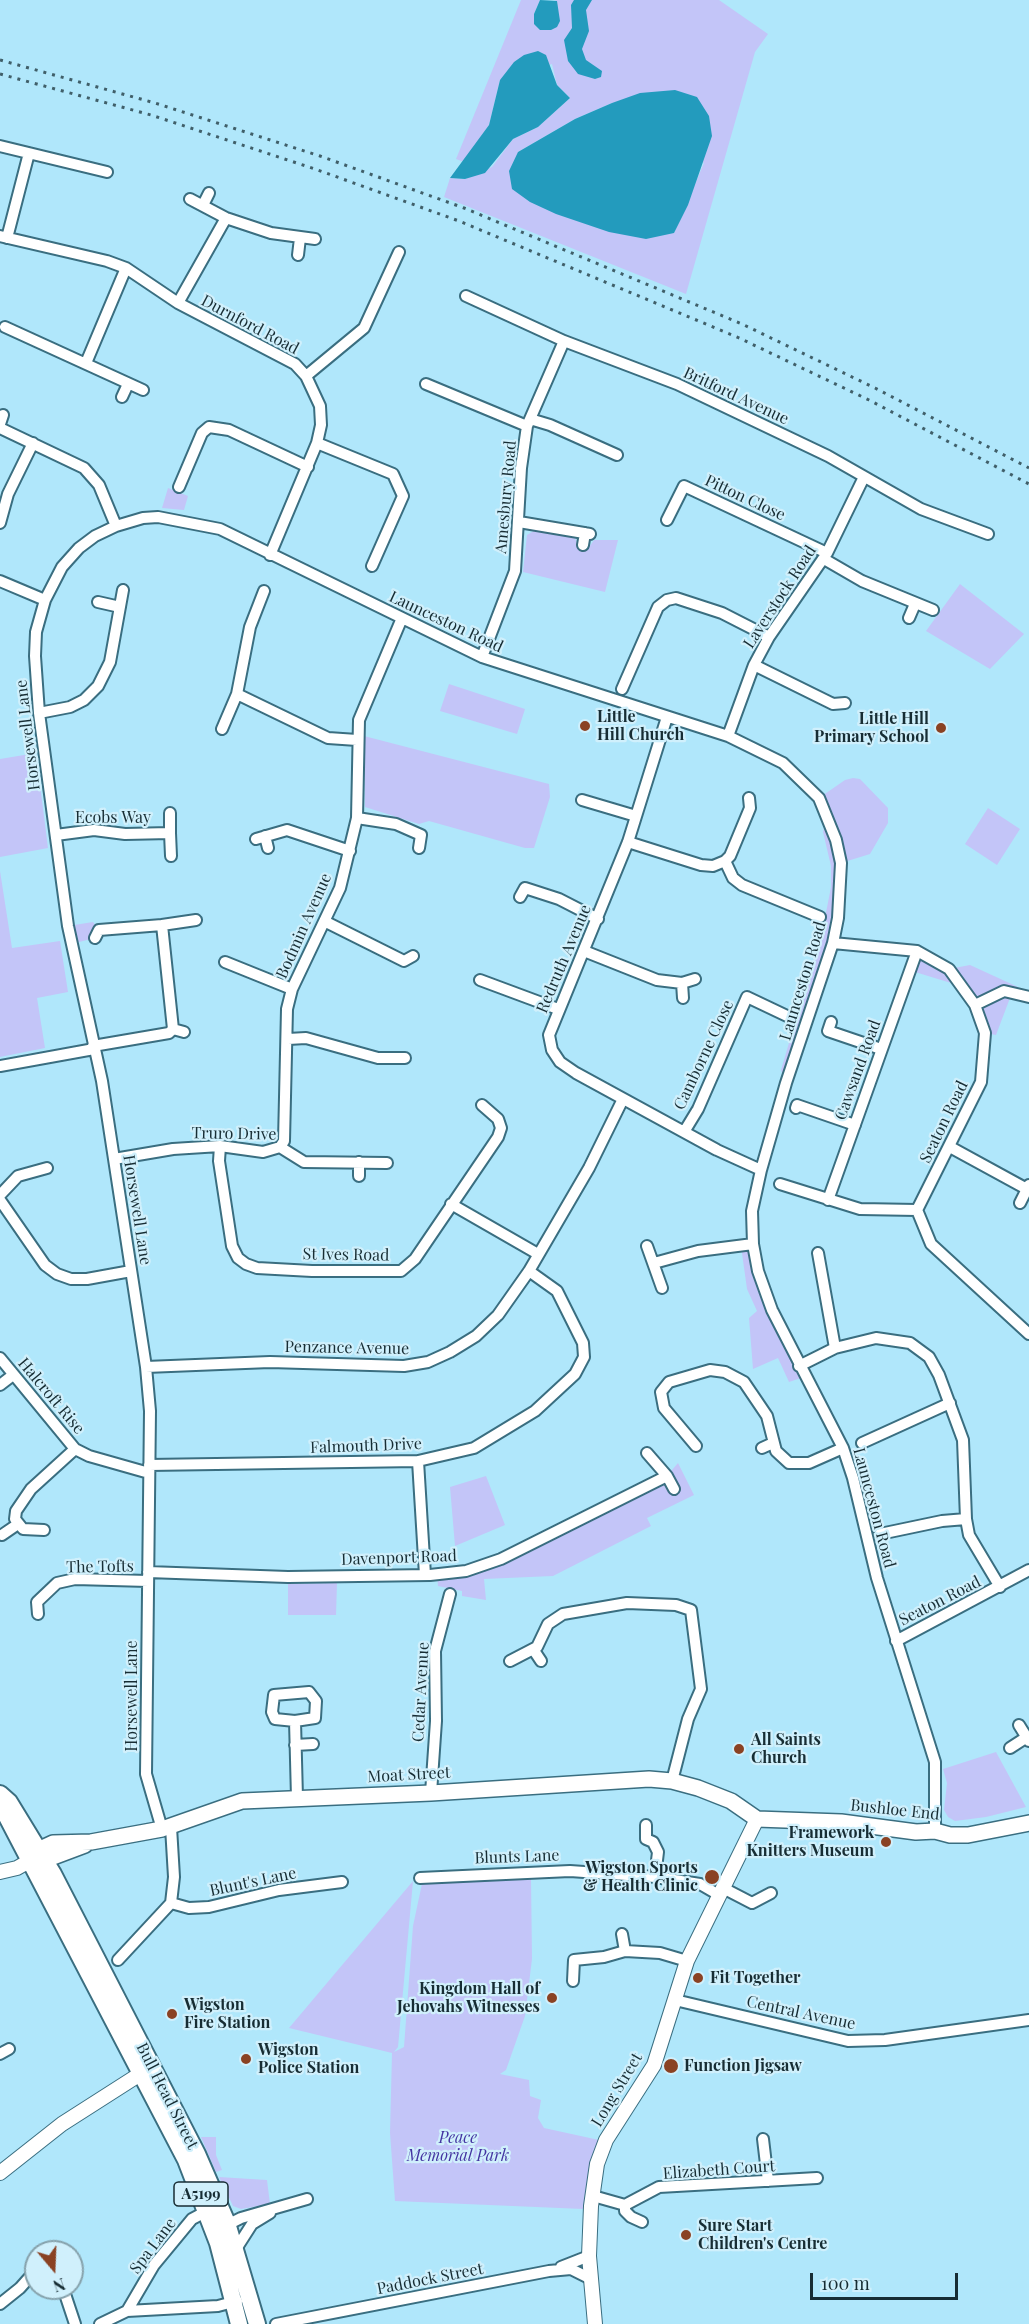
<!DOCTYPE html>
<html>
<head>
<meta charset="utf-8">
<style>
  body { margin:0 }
  #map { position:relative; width:1029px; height:2324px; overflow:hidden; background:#b0e7fb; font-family:"Playfair Display",serif }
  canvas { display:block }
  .north { position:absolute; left:24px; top:2240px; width:60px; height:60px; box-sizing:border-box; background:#d0f0fc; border:2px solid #86a2ac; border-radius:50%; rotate:161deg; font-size:16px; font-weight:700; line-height:24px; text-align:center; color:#172d34 }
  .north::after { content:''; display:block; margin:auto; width:21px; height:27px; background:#8a4223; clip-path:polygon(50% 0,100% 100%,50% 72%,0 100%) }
  .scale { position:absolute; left:810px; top:2273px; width:148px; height:27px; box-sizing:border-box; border:3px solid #172d34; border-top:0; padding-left:8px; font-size:18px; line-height:21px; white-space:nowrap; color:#172d34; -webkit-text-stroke:4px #d0f0fc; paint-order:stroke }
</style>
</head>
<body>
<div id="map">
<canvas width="1029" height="2324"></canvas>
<div class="north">N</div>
<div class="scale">100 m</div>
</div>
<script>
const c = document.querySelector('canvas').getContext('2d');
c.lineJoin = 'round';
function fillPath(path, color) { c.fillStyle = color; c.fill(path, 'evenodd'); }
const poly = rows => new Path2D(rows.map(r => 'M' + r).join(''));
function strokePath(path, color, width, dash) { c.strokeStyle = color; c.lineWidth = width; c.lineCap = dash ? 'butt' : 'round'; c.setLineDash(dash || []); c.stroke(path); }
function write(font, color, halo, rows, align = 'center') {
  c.font = font + ' "Playfair Display",serif'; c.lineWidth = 4.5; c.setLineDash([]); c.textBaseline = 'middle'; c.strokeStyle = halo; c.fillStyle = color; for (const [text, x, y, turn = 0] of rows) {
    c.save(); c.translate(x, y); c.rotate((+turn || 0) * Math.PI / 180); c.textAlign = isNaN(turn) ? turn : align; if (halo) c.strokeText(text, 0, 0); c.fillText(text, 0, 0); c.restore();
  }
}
fillPath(poly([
  [521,0,540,0,534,14,534,24,556,0,719,0,768,34,755,52,686,294,444,197,450,178,465,179,492,167,513,139,538,127,570,98,557,85,552,64,500,80,489,125,464,162,456,159],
  [612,103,704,163,674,233,518,152,575,119],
  [168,488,188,496,184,510,162,508],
  [537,529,575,538,579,549,587,550,594,540,618,540,605,592,523,572,527,535],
  [960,584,1024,634,990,669,926,631],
  [449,684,525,709,517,734,440,711],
  [364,736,549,784,550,797,534,848,525,848,429,821,419,824,365,807],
  [36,753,48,848,0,857,0,759],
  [853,778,860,779,888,808,888,823,870,854,841,863,838,918,786,1083,781,1070,823,928,831,887,831,866,823,832,827,816,819,798,845,780],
  [988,808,1020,829,997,865,965,844],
  [0,871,12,948,60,941,68,992,37,998,45,1048,0,1057],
  [93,922,99,930,95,938,71,944,68,926],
  [917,951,949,969,970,965,1018,987,1010,998,996,1035,985,1033,964,987,915,972],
  [753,1244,758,1271,804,1377,789,1382,778,1358,753,1369,749,1318,757,1311,747,1289,741,1246],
  [678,1463,694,1495,647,1518,651,1526,553,1576,484,1579,486,1600,462,1596,462,1591,438,1586,437,1574,466,1571,667,1476],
  [486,1476,505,1525,455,1546,450,1487],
  [337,1583,336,1615,288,1615,288,1584],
  [996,1752,1026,1807,986,1817,955,1821,948,1817,944,1810,947,1783,943,1769],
  [516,1876,531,1878,532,1959,525,2016,506,2070,500,2074,529,2080,530,2096,541,2100,538,2118,544,2128,599,2140,587,2180,583,2209,395,2201,390,2133,392,2053,289,2028,413,1881,398,2047,394,2052,404,2047,413,1926,423,1879],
  [201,2137,216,2137,216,2155,222,2170,216,2172],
  [219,2177,267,2180,270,2204,241,2209,233,2206]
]), '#c3c5f8');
fillPath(poly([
  [540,0,557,1,560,21,557,27,551,30,540,30,534,24,534,14],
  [574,0,592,0,586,10,589,31,582,49,586,60,602,71,601,77,595,79,578,74,568,61,564,40,572,28,571,5],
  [538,51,546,55,557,85,570,98,538,127,513,139,485,173,465,179,450,178,489,125,500,80,514,62,524,55],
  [675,90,697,97,709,116,712,136,688,205,674,233,646,239,609,232,556,214,530,202,512,189,509,171,518,152,575,119,612,103,640,93]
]), '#239bbd');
const minor = poly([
  [0,146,107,172],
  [190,199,226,218,271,233,315,239],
  [203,205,209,193],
  [0,236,107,261,126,268,178,303,295,364,306,376,320,406,321,425,317,443,270,555],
  [7,238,29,153],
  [298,255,300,238],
  [466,296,564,341,677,384,828,456,921,509,988,534],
  [178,303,226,218],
  [5,327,143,390],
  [86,363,126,268],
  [306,376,364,328,399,252],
  [426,384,527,426],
  [122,397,128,384],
  [530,419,550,425,617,455],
  [0,424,3,415],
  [0,428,84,468,99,485,116,526],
  [317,443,393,474,403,496,372,566],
  [179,487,202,433,209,427,229,430,308,467],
  [667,520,684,486,827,553],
  [519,522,590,534],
  [0,523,8,494,33,443],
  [583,545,585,533],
  [824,559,862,581,933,610],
  [0,581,45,600],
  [264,591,250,627,237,694,328,738,357,740],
  [98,602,120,607],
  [909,618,915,604],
  [482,657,515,571,521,468,527,426,564,341],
  [754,665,833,704,845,703],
  [622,689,658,607,667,600,676,598,722,613,769,637],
  [39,713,70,707,84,700,98,686,110,662,123,590],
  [667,717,628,842,549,1035,552,1050,560,1062,576,1073,717,1150,761,1170],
  [222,729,237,694],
  [728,736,754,665,769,637,827,553,864,477],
  [582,800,636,816],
  [357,818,396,824,421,835,419,848],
  [170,833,171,856],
  [56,835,94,830,125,834,170,833,170,813],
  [265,836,268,848],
  [256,839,287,830,350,851],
  [628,842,701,865,713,866,725,861,730,856,750,808,749,798],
  [725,861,733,878,742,885,820,917],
  [520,897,525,888,559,899,598,919],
  [326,922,404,961,413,956],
  [95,938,99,930,162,925],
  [833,943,917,951,949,969,975,1005,985,1033,981,1082,917,1210,931,1244,1029,1334],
  [584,951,657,980,682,983,695,979],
  [225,962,292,989],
  [480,980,558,1009],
  [682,983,683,998],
  [975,1005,1004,991,1029,997],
  [831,1022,828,1031,881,1049],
  [173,1029,184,1032],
  [288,1039,306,1038,378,1058,405,1058],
  [93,1046,169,1033,173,1029,162,925,196,920],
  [0,1066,94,1049],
  [796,1108,797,1105,855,1125],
  [684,1132,698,1109,747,997,787,1016],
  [220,1146,219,1161,232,1246,238,1258,246,1264,257,1268,312,1271,401,1271,415,1259,498,1137,501,1128,498,1119,482,1105],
  [280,1147,284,1141,287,1009,292,989,340,888,357,818,359,720,402,618],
  [950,1147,1027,1189,1029,1185],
  [114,1159,173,1149,220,1146,263,1152,280,1147,304,1162,387,1163],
  [359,1162,359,1176],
  [780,1184,860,1209,917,1210],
  [0,1195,18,1176,47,1168],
  [0,1200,45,1265,57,1274,71,1279,87,1279,131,1271],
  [828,1200,917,951],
  [1020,1203,1027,1189],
  [451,1204,538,1254],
  [647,1246,662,1288],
  [818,1253,835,1348],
  [654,1263,698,1251,753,1244],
  [0,1358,75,1449,89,1456,149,1473],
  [799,1366,835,1348,876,1338,910,1343,929,1357,939,1375,963,1440,966,1519,969,1535,1000,1587],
  [146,1367,270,1362,404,1366,428,1362,450,1352,476,1336,498,1315,529,1271,589,1168,623,1099],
  [0,1385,13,1375],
  [862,1443,950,1403],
  [696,1446,664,1408,661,1392,669,1382,710,1370,725,1372,744,1382,767,1416,776,1451,789,1463,809,1463,843,1448],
  [762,1448,773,1443],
  [418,1461,425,1575],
  [149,1465,418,1461,474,1448,535,1411,575,1374,584,1357,583,1343,557,1291,529,1271],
  [667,1476,674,1489],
  [44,1530,23,1529,15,1519,16,1511,31,1489,75,1449],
  [880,1534,942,1521,966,1519],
  [2,1535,18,1524],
  [148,1572,288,1577,430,1575,466,1571,501,1559,667,1476,647,1453],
  [38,1614,37,1602,57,1583,75,1579,148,1581],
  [896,1641,1029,1570],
  [533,1649,541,1661],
  [510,1661,537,1647,548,1624,563,1614,627,1603,676,1605,691,1610,701,1689,688,1719,672,1781],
  [309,1692,316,1701,315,1718,295,1721,275,1719,272,1712,274,1695,309,1692],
  [295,1721,297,1798],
  [1019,1725,1029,1741],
  [295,1745,313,1744],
  [1010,1748,1027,1737],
  [431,1793,436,1721,435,1651,450,1594],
  [646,1825,646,1839,653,1842,658,1852,655,1877],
  [162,1829,146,1774,150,1411,146,1367,102,1081,68,926,39,713,35,656,36,632,45,600,62,567,79,548,95,536,116,526,143,518,158,517,220,529,482,657,728,736,783,763,819,798,836,840,841,863,838,918,833,943,786,1083,761,1170,752,1211,753,1244,758,1271,772,1310,843,1448,853,1478,877,1578,935,1762,935,1831],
  [420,1878,570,1871,655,1877,700,1884,719,1895],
  [723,1888,752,1903,771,1893],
  [171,1903,189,1908,209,1907,279,1890,342,1882],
  [622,1934,625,1951],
  [118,1960,171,1903,174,1877,171,1827],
  [573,1981,574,1960,604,1957,625,1951,660,1953,687,1961],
  [675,2000,848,2041,885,2040,1029,2020],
  [0,2054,9,2049],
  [763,2139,768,2181],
  [593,2196,625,2205,659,2187,817,2178],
  [625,2205,625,2211,631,2217,642,2222],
  [225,2226,241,2218,307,2199],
  [236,2249,252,2224,270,2213],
  [561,2267,589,2256],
  [63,2288,75,2324],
  [0,2304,20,2288,36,2270],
  [127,2311,218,2306,237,2301],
  [100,2324,127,2311,154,2265,192,2219,211,2209],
  [276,2324,549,2271,571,2269,589,2278]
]);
const tertiary = poly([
  [0,1872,17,1868,31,1860],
  [0,2173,62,2124,148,2069],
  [595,2324,589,2256,591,2206,597,2164,606,2140,654,2065,687,1961,757,1819]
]);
const secondary = poly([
  [31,1860,38,1850,53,1843,91,1842,162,1829,242,1801,431,1793,649,1779,672,1781,698,1788,731,1801,757,1819,841,1822,916,1832,935,1831,950,1835,968,1835,1029,1823],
  [34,1860,45,1860,85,1845]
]);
const primary = poly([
  [0,1794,9,1802,53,1874,197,2154,227,2223,257,2324],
  [4,1811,186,2160,218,2243,239,2324]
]);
strokePath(minor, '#3a6e80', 14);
strokePath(tertiary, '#3a6e80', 16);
strokePath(secondary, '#3a6e80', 18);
strokePath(primary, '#3a6e80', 20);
strokePath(minor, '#fff', 10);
strokePath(tertiary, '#fff', 14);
strokePath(secondary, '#fff', 15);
strokePath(primary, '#fff', 16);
strokePath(poly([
  [0,60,155,103,320,156,464,208,742,324,875,388,1029,468],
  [0,74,151,115,315,169,459,221,737,337,869,400,1029,484]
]), '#405f69', 3, [3, 6]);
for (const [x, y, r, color] of [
  [585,726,6,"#8a4223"],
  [941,728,6,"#8a4223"],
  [739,1749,6,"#8a4223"],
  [886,1842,6,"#8a4223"],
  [712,1877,8,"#8a4223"],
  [698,1978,6,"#8a4223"],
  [552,1998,6,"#8a4223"],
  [172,2014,6,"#8a4223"],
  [246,2059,6,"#8a4223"],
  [671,2066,8,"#8a4223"],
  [686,2235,6,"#8a4223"]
]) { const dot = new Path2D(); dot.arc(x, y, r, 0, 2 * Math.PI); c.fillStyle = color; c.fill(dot); strokePath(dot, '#d0f0fc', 2); }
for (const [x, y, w] of [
  [201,2194,54]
]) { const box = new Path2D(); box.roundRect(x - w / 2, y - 12, w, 24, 4.5); c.fillStyle = '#d0f0fc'; c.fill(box); strokePath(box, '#172d34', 1.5); }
write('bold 15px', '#172d34', null, [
  ["A5199",201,2194]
]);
write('16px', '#172d34', '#d0f0fc', [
  ["Durnford Road",250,325,28],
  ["Britford Avenue",736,396,25],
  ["Amesbury Road",506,497,-85],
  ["Pitton Close",745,498,25],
  ["Laverstock Road",780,597,-57],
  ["Launceston Road",446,622,25],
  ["Horsewell Lane",28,735,-97],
  ["Ecobs Way",113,818],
  ["Bodmin Avenue",304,926,-66],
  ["Redruth Avenue",564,959,-67],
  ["Launceston Road",803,981,-73],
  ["Camborne Close",704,1055,-65],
  ["Cawsand Road",858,1070,-70],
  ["Seaton Road",944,1122,-64],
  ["Truro Drive",234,1134,1],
  ["Horsewell Lane",137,1210,81],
  ["St Ives Road",346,1255,1],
  ["Penzance Avenue",347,1348,1],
  ["Halcroft Rise",51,1396,50],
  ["Falmouth Drive",366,1446,-2],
  ["Launceston Road",874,1508,75],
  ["Davenport Road",399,1558,-2],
  ["The Tofts",100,1567,-1],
  ["Seaton Road",940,1601,-27],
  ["Cedar Avenue",421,1692,-87],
  ["Horsewell Lane",132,1696,-90],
  ["Moat Street",409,1775,-3],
  ["Bushloe End",895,1810,6],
  ["Blunts Lane",517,1857,-2],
  ["Blunt's Lane",253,1882,-12],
  ["Central Avenue",801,2013,12],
  ["Long Street",617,2090,-59],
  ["Bull Head Street",167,2096,63],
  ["Elizabeth Court",719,2170,-4],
  ["Spa Lane",153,2246,-53],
  ["Paddock Street",430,2279,-11]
]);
write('bold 16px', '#172d34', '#d0f0fc', [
  ["Little",597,717],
  ["Hill Church",597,735],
  ["Little Hill",929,719,"right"],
  ["Primary School",929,737,"right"],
  ["All Saints",751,1740],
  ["Church",751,1758],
  ["Framework",874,1833,"right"],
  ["Knitters Museum",874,1851,"right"],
  ["Wigston Sports",698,1868,"right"],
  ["& Health Clinic",698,1886,"right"],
  ["Fit Together",710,1978],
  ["Kingdom Hall of",540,1989,"right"],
  ["Jehovahs Witnesses",540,2007,"right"],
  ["Wigston",184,2005],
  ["Fire Station",184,2023],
  ["Wigston",258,2050],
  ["Police Station",258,2068],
  ["Function Jigsaw",684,2066],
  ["Sure Start",698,2226],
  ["Children's Centre",698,2244]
], 'left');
write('italic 16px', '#4435a2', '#d0f0fc', [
  ["Peace",458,2138],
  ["Memorial Park",458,2156]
]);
</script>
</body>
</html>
